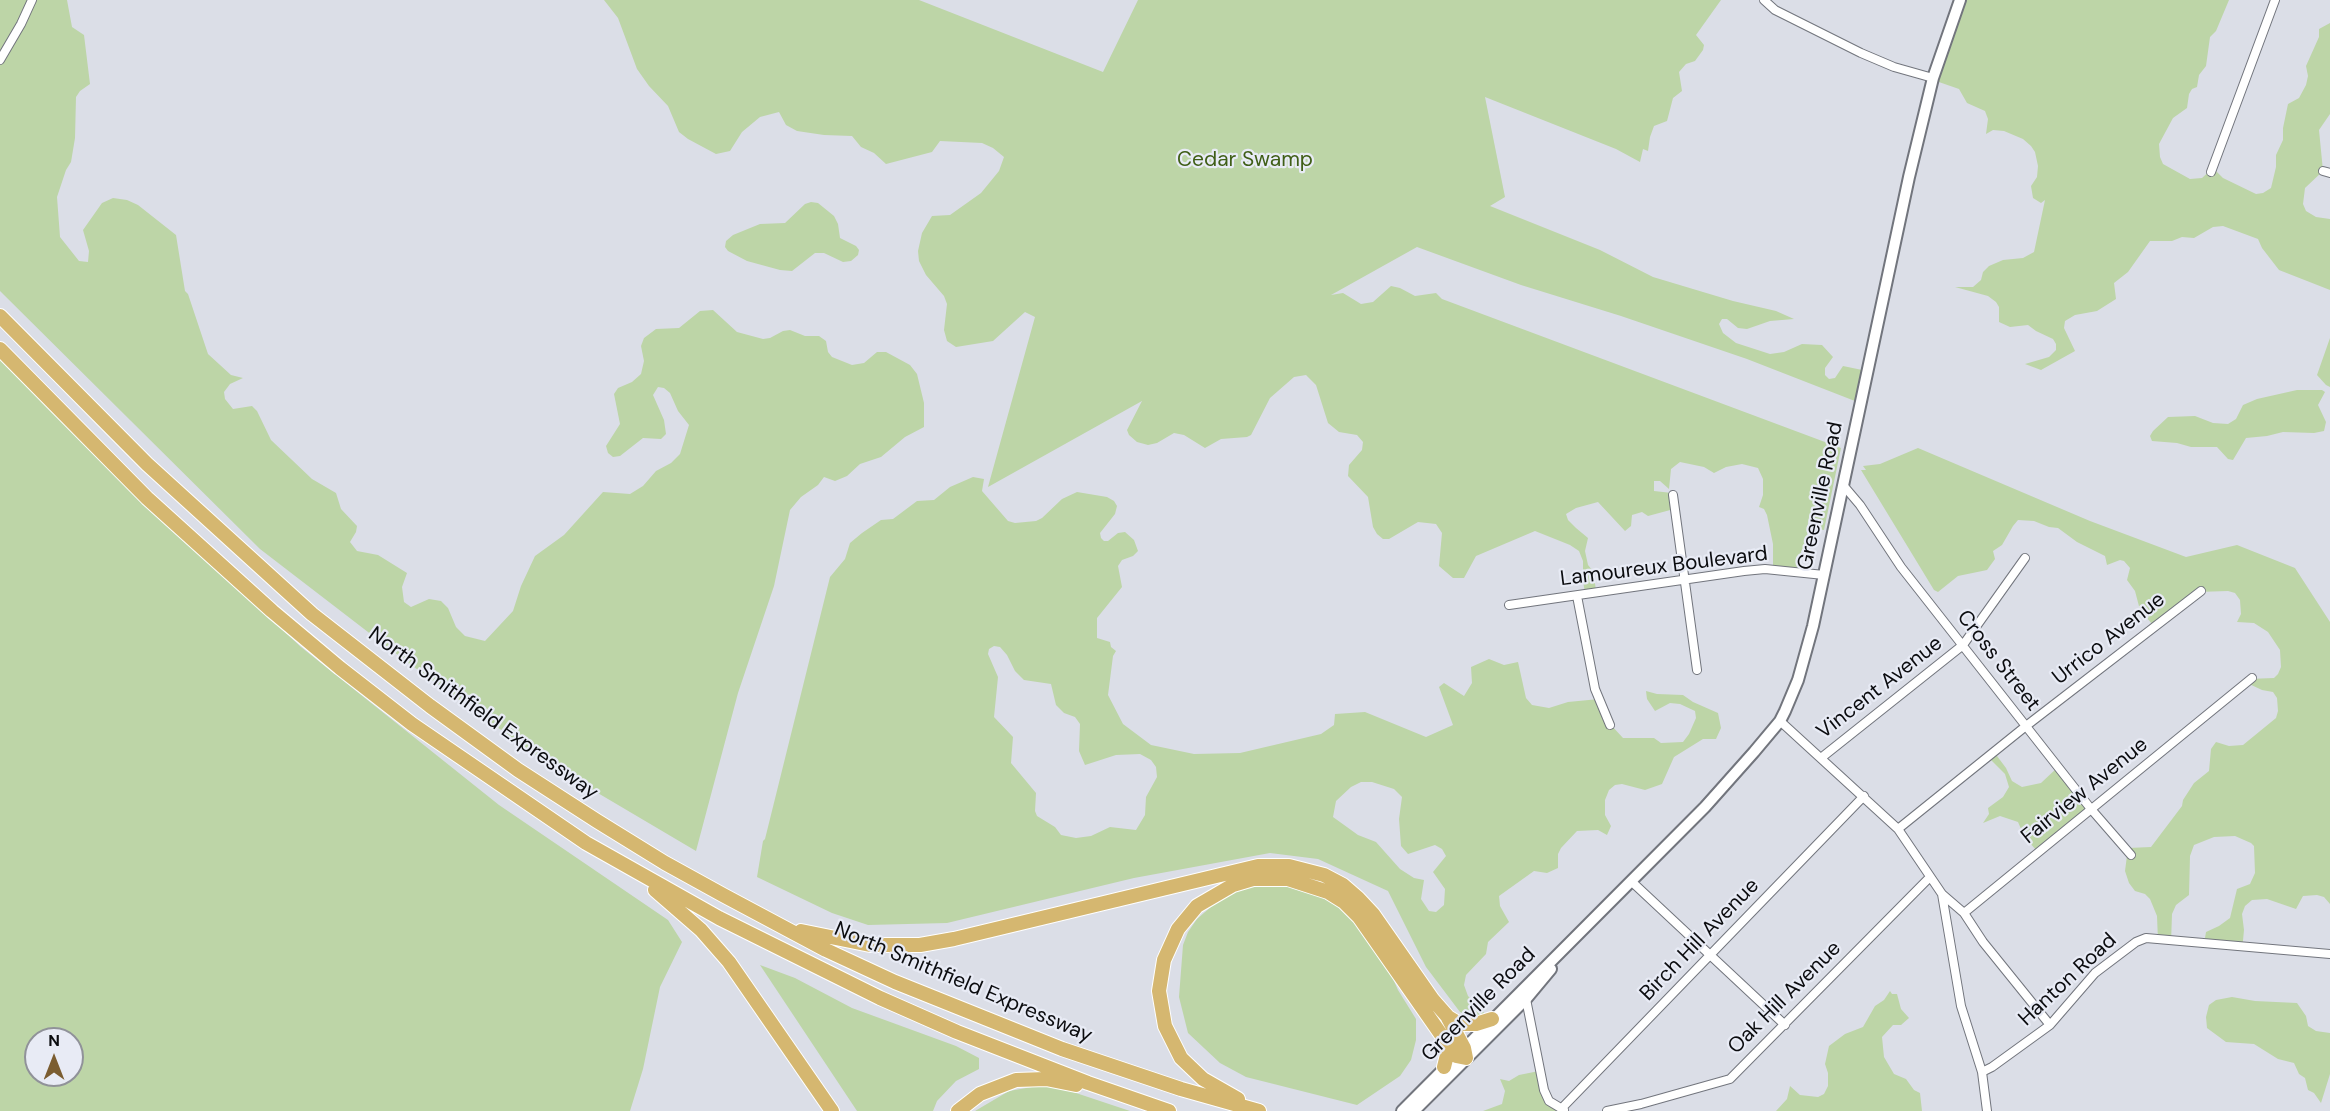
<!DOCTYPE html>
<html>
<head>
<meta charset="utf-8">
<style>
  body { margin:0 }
  #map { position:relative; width:2330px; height:1111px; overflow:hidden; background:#dbdee7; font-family:"DM Sans",sans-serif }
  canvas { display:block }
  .north { position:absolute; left:24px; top:1027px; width:60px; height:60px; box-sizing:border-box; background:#e8ebf5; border:2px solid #909299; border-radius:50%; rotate:0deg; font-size:16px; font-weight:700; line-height:24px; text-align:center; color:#0b0c0f }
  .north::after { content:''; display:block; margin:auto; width:21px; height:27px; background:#7b5d31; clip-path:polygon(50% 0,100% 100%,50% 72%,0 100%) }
</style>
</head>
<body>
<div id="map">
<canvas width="2330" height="1111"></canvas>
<div class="north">N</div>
</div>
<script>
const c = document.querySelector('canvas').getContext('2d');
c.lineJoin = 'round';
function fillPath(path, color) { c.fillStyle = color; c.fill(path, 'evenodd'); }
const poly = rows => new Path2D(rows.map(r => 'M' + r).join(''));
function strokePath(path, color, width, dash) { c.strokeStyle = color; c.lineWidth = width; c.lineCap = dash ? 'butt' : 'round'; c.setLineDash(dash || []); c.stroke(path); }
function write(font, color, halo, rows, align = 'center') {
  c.font = font + ' "DM Sans",sans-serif'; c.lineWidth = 4.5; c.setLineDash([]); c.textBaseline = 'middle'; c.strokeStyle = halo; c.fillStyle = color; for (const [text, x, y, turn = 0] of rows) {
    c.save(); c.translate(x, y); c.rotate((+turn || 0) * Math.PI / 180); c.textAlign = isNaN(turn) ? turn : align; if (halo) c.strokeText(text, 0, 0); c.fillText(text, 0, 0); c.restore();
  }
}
fillPath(poly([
  [0,0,67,0,72,27,84,35,90,84,80,91,76,97,75,138,71,162,66,170,57,197,60,237,79,261,88,262,89,251,83,230,102,203,113,198,127,200,138,205,176,235,185,291,188,294,208,354,231,375,243,378,230,384,224,392,225,399,233,409,252,406,257,411,271,440,312,479,336,493,341,509,357,526,356,532,350,542,357,551,378,555,407,573,402,587,404,602,411,607,429,599,441,601,448,608,456,627,465,636,485,641,513,611,521,586,535,556,564,535,603,492,630,494,643,486,656,471,671,463,680,454,689,425,678,411,670,393,664,388,658,387,653,395,664,420,666,434,661,439,643,438,620,456,613,457,608,453,606,446,620,424,614,394,618,388,632,382,641,374,644,361,641,346,644,338,656,329,679,328,700,311,713,310,737,332,763,339,770,338,783,331,790,330,805,336,819,336,826,341,828,352,832,357,852,365,864,363,877,352,886,352,910,365,917,374,924,403,924,427,905,437,881,457,860,464,847,476,835,481,824,477,818,485,801,497,790,510,774,586,738,693,696,851,547,763,407,662,260,549,0,291],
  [604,0,919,0,1103,72,1138,0,1721,0,1696,35,1704,45,1703,50,1695,61,1686,64,1679,72,1682,91,1673,98,1667,121,1654,126,1650,137,1648,151,1643,149,1640,162,1616,149,1485,97,1505,197,1490,206,1600,250,1653,277,1733,301,1776,311,1794,319,1770,321,1747,329,1738,328,1727,319,1722,319,1719,324,1723,333,1736,343,1770,354,1784,352,1802,344,1822,345,1833,357,1825,368,1825,375,1829,379,1835,378,1843,366,1867,371,1860,403,1747,359,1621,316,1521,285,1417,247,1331,295,1343,293,1361,304,1373,302,1391,286,1400,288,1415,296,1436,293,1442,299,1841,448,1824,530,1812,528,1808,521,1807,547,1801,551,1800,570,1773,568,1773,544,1767,515,1764,509,1759,507,1763,495,1763,479,1758,468,1742,464,1726,467,1714,473,1704,467,1680,462,1671,469,1669,489,1660,481,1654,481,1654,491,1672,493,1674,509,1648,516,1642,512,1632,515,1631,526,1625,531,1598,502,1576,508,1566,514,1568,520,1576,528,1588,538,1585,551,1588,565,1593,571,1596,590,1585,593,1583,581,1583,561,1579,551,1570,545,1535,531,1476,556,1464,578,1453,578,1439,566,1442,533,1436,524,1418,522,1389,539,1383,539,1377,534,1373,527,1368,497,1348,476,1349,465,1362,450,1363,442,1357,435,1339,432,1328,423,1316,385,1306,375,1294,377,1270,398,1251,435,1247,437,1221,439,1205,448,1184,435,1174,433,1157,443,1148,445,1137,442,1129,435,1127,430,1142,401,988,487,1035,317,1025,312,993,341,956,347,947,341,944,330,947,304,944,296,926,275,919,261,918,251,922,233,932,216,950,215,981,193,999,171,1004,157,993,148,982,143,940,141,932,152,886,164,874,153,861,147,852,136,824,135,797,131,786,125,779,112,760,117,742,132,730,151,716,154,688,139,679,132,668,106,649,86,637,69,618,18],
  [1964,0,2229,0,2216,31,2210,37,2206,66,2199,75,2197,87,2192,89,2189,94,2187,108,2173,118,2159,144,2160,157,2163,164,2190,179,2202,178,2213,168,2223,178,2256,194,2263,193,2271,188,2276,167,2276,155,2283,140,2283,128,2288,104,2299,98,2306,85,2308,76,2306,66,2319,37,2319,29,2330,23,2330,114,2319,130,2323,171,2305,188,2303,204,2306,211,2316,217,2330,219,2330,290,2279,270,2262,248,2258,239,2223,226,2213,227,2194,238,2182,237,2172,241,2150,241,2128,272,2114,283,2116,299,2097,311,2075,315,2065,321,2064,328,2075,351,2041,370,2025,364,2049,357,2056,350,2056,344,2053,339,2036,331,2028,325,2010,327,1999,322,1999,307,1996,302,1988,296,1955,287,1973,287,1981,280,1983,272,1989,266,2003,260,2023,258,2034,252,2045,200,2041,203,2033,198,2031,186,2037,177,2038,166,2035,152,2031,146,2023,139,2004,131,1993,130,1986,134,1988,119,1985,111,1967,103,1959,89,1936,81],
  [811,202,818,203,834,216,838,224,840,238,856,246,859,250,858,255,851,261,843,262,824,253,815,253,792,271,780,270,747,261,728,251,725,247,726,241,733,235,760,224,785,223,805,204],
  [2330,338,2330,387,2326,385,2317,375],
  [0,351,241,591,301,647,499,805,668,920,682,942,660,987,643,1069,630,1111,0,1111],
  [36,1039,72,1039,72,1075,36,1075],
  [2297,390,2322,390,2325,392,2318,405,2326,422,2324,431,2314,433,2283,432,2267,436,2246,438,2233,460,2228,459,2217,447,2191,447,2177,443,2152,441,2150,436,2153,431,2168,417,2195,416,2213,423,2228,424,2236,419,2243,405,2257,399],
  [1918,448,2090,521,2186,557,2237,545,2295,568,2330,622,2330,904,2324,897,2317,895,2303,896,2296,909,2267,899,2252,900,2245,906,2242,914,2244,930,2242,951,2206,946,2204,944,2206,932,2219,926,2230,918,2237,889,2250,884,2255,873,2254,846,2251,843,2235,836,2214,837,2194,845,2190,856,2189,895,2176,905,2172,914,2171,943,2158,941,2157,916,2150,899,2145,894,2135,891,2129,883,2125,871,2128,848,2151,847,2182,806,2183,800,2194,783,2209,771,2211,749,2216,742,2229,746,2243,745,2276,718,2278,711,2277,698,2273,692,2262,690,2247,683,2248,679,2274,678,2278,674,2281,667,2280,650,2268,632,2254,623,2237,622,2241,614,2240,600,2235,593,2228,591,2197,592,2153,625,2140,610,2135,591,2127,580,2130,568,2124,561,2120,560,2107,565,2105,556,2077,542,2058,528,2049,527,2034,521,2018,520,2013,526,2002,545,1993,551,1995,559,1987,570,1958,576,1938,592,1934,590,1861,470,1866,470,1863,466,1880,464],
  [973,477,984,479,982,491,1008,521,1015,523,1036,521,1042,518,1062,499,1077,492,1107,497,1114,501,1117,506,1115,514,1100,533,1101,538,1104,541,1108,541,1118,533,1125,532,1134,540,1138,551,1133,556,1122,560,1118,566,1122,587,1097,618,1097,638,1110,642,1111,647,1116,651,1113,656,1108,695,1123,724,1151,745,1194,754,1240,753,1321,734,1334,725,1335,714,1365,712,1426,737,1453,725,1439,687,1444,683,1464,696,1472,683,1471,667,1489,659,1504,665,1518,662,1526,698,1532,705,1549,708,1568,702,1599,699,1611,725,1623,738,1654,738,1661,743,1683,742,1689,734,1696,718,1695,711,1680,704,1670,703,1655,711,1647,699,1646,691,1657,694,1683,695,1693,702,1718,713,1721,728,1716,739,1703,739,1674,757,1662,784,1645,790,1622,784,1615,785,1609,790,1605,800,1605,815,1611,826,1607,835,1598,830,1577,831,1561,848,1558,854,1558,868,1547,873,1534,871,1499,896,1500,906,1509,922,1488,942,1486,954,1466,975,1464,985,1468,996,1489,1018,1488,1022,1460,1012,1426,967,1388,891,1318,859,1270,853,1134,878,947,923,868,925,832,913,757,877,763,841,765,839,830,577,845,559,850,543,862,533,881,520,893,519,917,501,934,500,950,487],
  [994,646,1000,647,1007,655,1015,671,1024,680,1051,684,1056,705,1064,713,1075,717,1080,724,1079,751,1085,765,1116,755,1140,754,1151,760,1156,767,1157,777,1146,797,1145,815,1136,830,1110,827,1091,836,1076,838,1061,835,1055,827,1037,816,1035,811,1036,793,1011,763,1013,737,994,717,998,677,988,654,989,649],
  [1361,782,1372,782,1394,789,1402,797,1399,819,1401,846,1408,854,1435,845,1442,849,1446,856,1433,872,1445,889,1444,905,1436,912,1429,911,1421,899,1424,880,1414,878,1400,869,1376,842,1358,835,1333,817,1336,801,1351,787],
  [1994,752,2006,768,2012,781,2022,787,2041,783,2058,767,2090,807,2036,850,2024,836,2018,822,2000,816,1983,823,1989,814,1988,808,2003,797,2009,787,2005,774,1989,758],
  [1251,880,1287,880,1336,901,1381,952,1398,990,1416,1019,1416,1040,1411,1060,1400,1076,1357,1105,1246,1077,1220,1063,1188,1033,1179,997,1183,945,1188,932,1197,919,1220,899],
  [760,965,795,978,852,1008,956,1046,979,1058,979,1069,956,1081,937,1101,933,1111,857,1111],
  [1890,991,1892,994,1897,994,1901,1009,1909,1018,1901,1025,1893,1025,1882,1037,1884,1057,1894,1074,1906,1079,1914,1090,1920,1093,1922,1111,1776,1111,1787,1099,1790,1086,1800,1095,1818,1097,1824,1094,1828,1086,1828,1073,1825,1064,1829,1046,1845,1034,1863,1027,1875,1006,1884,1000],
  [2232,997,2255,1001,2297,1003,2306,1016,2308,1026,2316,1031,2330,1033,2330,1074,2321,1103,2314,1093,2308,1090,2305,1078,2299,1074,2294,1063,2278,1059,2254,1044,2226,1042,2207,1028,2206,1017,2209,1005,2216,1000],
  [1539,1071,1548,1098,1567,1111,1483,1111,1502,1104,1505,1091,1500,1079,1509,1081,1519,1075],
  [1049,1084,1130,1111,975,1111,1009,1091]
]), '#bdd5a7');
const minor = poly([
  [1764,0,1775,10,1861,53,1894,67,1933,78],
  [0,60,21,24,32,0],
  [2323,171,2330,173],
  [2211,172,2275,0],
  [1843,485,1860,505,1901,567,2091,809,2131,855],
  [1673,495,1697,670],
  [1577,596,1595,689,1610,725],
  [1509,605,1744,571,1765,569,1824,575],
  [1780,721,1898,829,1942,894,1961,1006,1982,1072,1987,1111],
  [1821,758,1963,645,2025,558],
  [1898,829,2026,726,2201,591],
  [1631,881,1785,1025],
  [1942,894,1964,913,2252,678],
  [1964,913,1983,942,2050,1025],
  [1526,999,1544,1090,1549,1101,1564,1110],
  [1982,1072,1992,1067,2050,1025,2095,973,2136,942,2146,938,2330,954],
  [1561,1109,1864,796],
  [1607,1111,1641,1104,1730,1079,1930,877]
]);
const secondary = poly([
  [1402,1111,1705,807,1754,752,1780,721,1785,711,1798,680,1813,626,1909,177,1933,78,1960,0],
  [1414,1111,1526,999,1551,969]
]);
const motorway = poly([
  [0,316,147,464,312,614,430,706,518,770,597,821,665,863,723,895,826,950,895,982,1062,1049,1181,1089,1259,1111],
  [0,349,147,498,272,611,340,668,412,724,586,843,719,918,880,998,957,1032,1088,1083,1169,1111],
  [655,890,701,930,729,962,832,1111],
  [801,931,870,945,920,945,954,939,1258,866,1289,866,1324,875,1343,885,1358,898,1373,914,1433,1000,1448,1017,1458,1023,1465,1024,1476,1024,1492,1019],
  [1444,1067,1447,1055,1446,1042],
  [1238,1099,1203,1079,1181,1058,1165,1026,1159,991,1164,960,1178,929,1197,906,1233,885,1253,879,1288,879,1328,892,1344,902,1359,917,1456,1056,1466,1058,1464,1048,1448,1018],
  [958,1111,980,1094,1016,1080,1046,1079,1076,1085]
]);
strokePath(minor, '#72757d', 10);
strokePath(secondary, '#72757d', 14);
strokePath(motorway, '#fff', 16);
strokePath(minor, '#fff', 8);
strokePath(secondary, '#fff', 10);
strokePath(motorway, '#d5b770', 14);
write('21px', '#3f5e16', '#e8ebf5', [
  ["Cedar Swamp",1245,160]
]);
write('21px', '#0b0c0f', '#e8ebf5', [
  ["Greenville Road",1821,496,-78],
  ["Lamoureux Boulevard",1664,567,-7],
  ["Urrico Avenue",2109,639,-38],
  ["Cross Street",1998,661,52],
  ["Vincent Avenue",1880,688,-38],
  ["North Smithfield Expressway",483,714,36],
  ["Fairview Avenue",2085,791,-39],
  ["Birch Hill Avenue",1700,940,-46],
  ["Hanton Road",2068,980,-43],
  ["North Smithfield Expressway",963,983,23],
  ["Oak Hill Avenue",1785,998,-45],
  ["Greenville Road",1479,1005,-45]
]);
</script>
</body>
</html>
